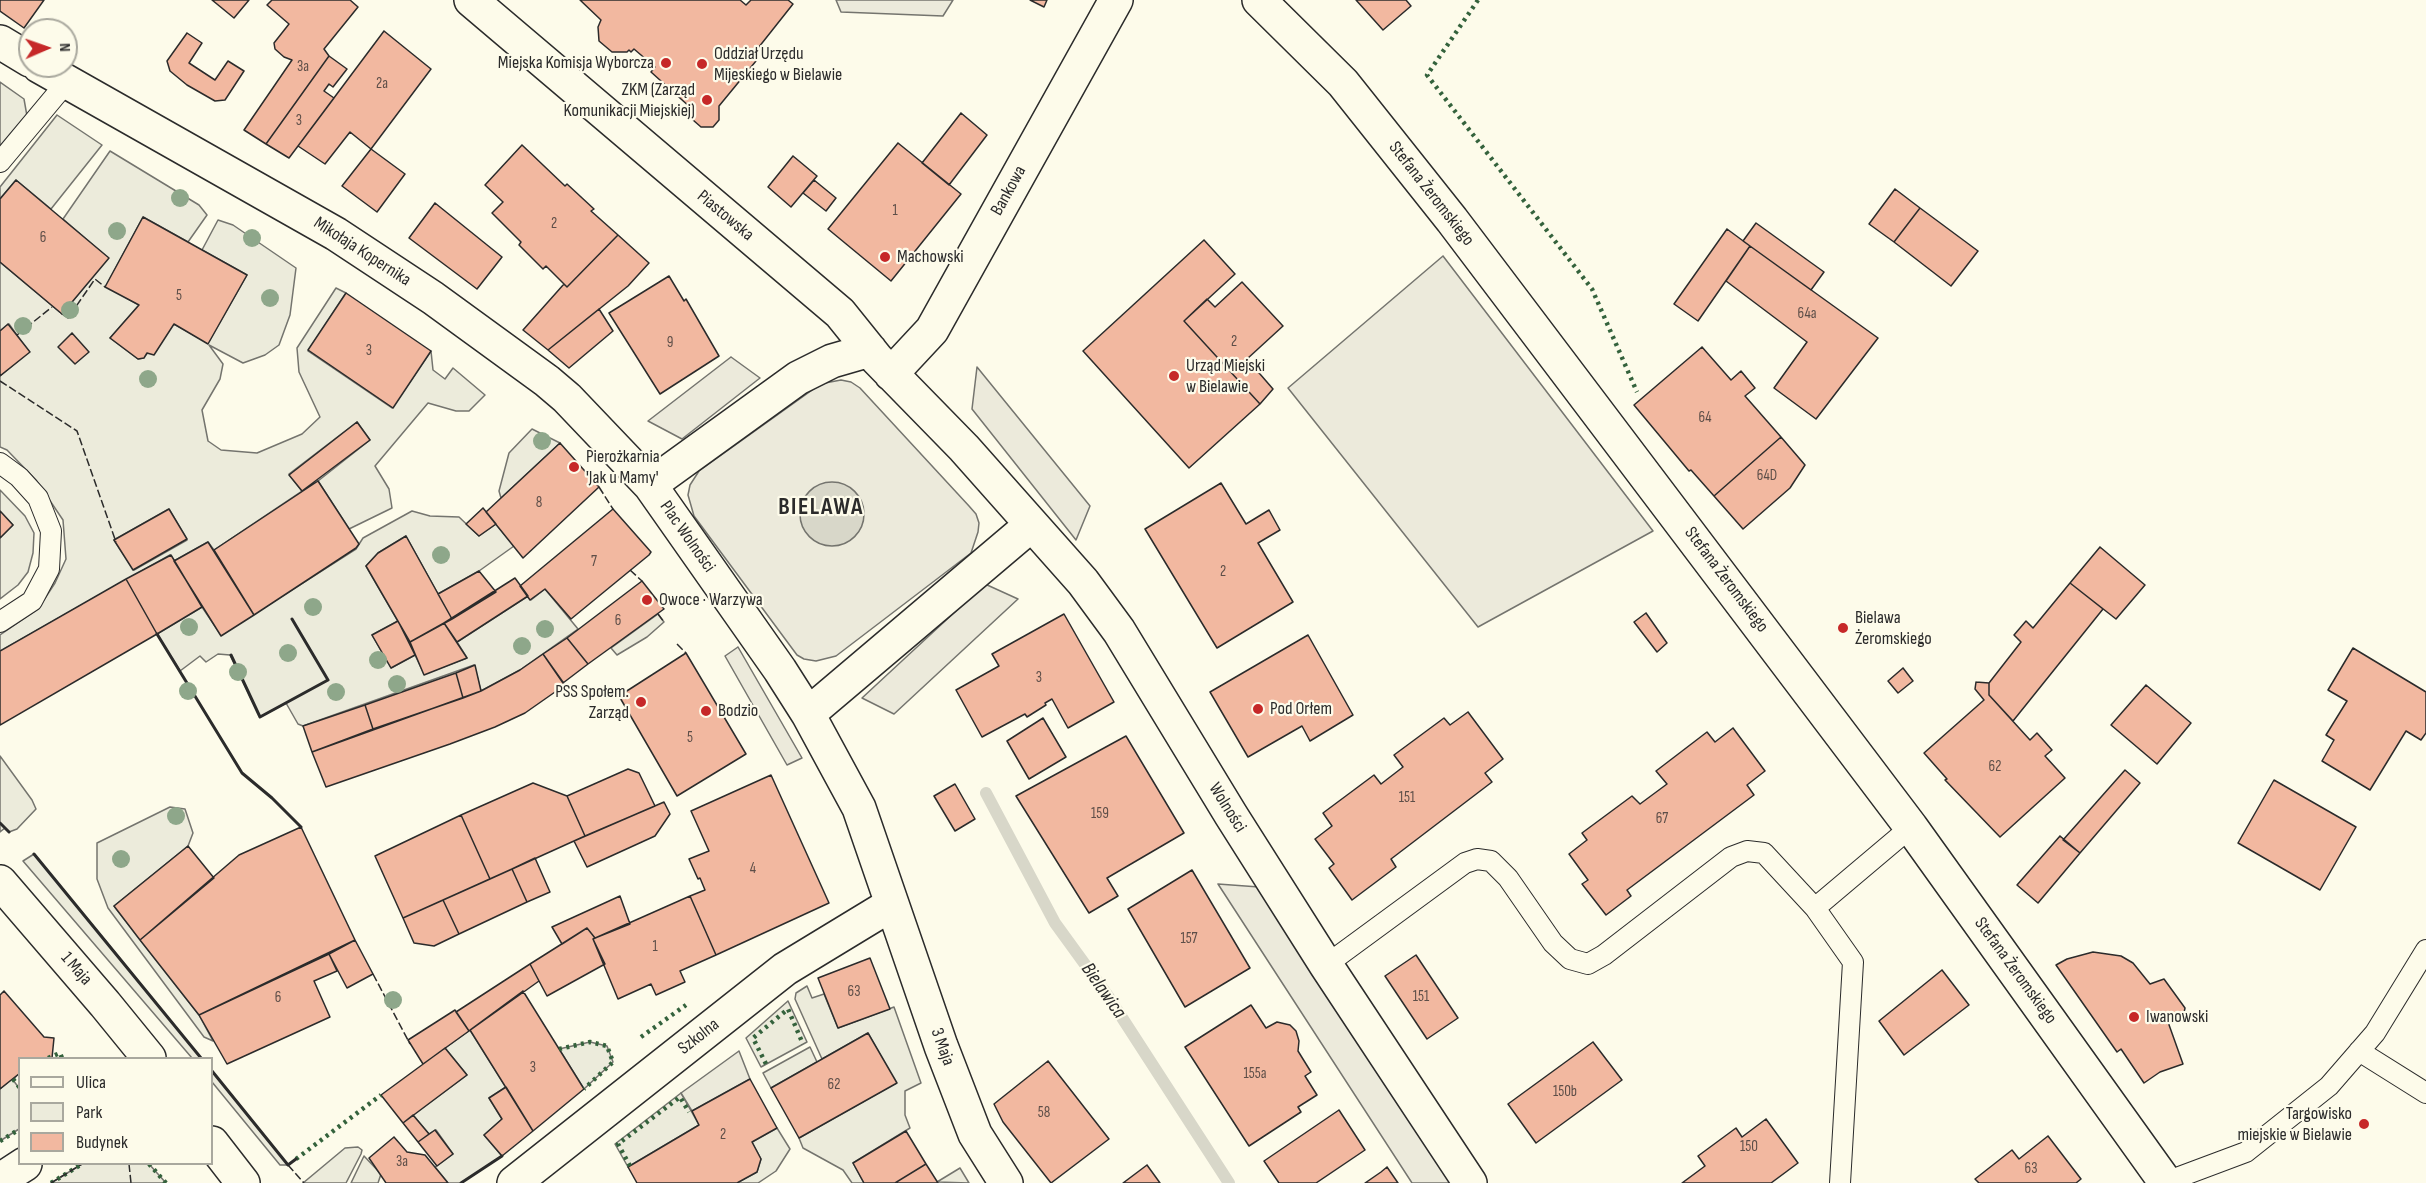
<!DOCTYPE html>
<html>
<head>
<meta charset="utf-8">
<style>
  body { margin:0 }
  #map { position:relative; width:2426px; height:1183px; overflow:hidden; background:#fdfbea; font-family:"Sofia Sans Condensed",sans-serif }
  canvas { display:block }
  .legend { position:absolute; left:18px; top:1057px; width:195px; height:108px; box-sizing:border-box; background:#fdfbea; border:2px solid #a9a89e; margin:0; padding:8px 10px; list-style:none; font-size:18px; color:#2b2b2b }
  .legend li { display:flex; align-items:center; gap:12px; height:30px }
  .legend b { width:30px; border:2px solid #a9a89e }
  .north { position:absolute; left:18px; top:18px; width:60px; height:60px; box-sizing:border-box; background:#fdfbea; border:2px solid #a9a89e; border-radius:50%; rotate:88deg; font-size:16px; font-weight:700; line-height:24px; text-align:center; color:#2b2b2b }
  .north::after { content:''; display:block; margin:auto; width:21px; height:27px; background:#c62828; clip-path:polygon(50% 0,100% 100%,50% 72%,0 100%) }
</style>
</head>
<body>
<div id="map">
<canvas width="2426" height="1183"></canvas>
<ul class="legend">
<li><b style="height:8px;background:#fdfbea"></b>Ulica</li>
<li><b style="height:16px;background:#ecebdb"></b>Park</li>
<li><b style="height:16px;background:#f2b8a0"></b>Budynek</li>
</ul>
<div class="north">N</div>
</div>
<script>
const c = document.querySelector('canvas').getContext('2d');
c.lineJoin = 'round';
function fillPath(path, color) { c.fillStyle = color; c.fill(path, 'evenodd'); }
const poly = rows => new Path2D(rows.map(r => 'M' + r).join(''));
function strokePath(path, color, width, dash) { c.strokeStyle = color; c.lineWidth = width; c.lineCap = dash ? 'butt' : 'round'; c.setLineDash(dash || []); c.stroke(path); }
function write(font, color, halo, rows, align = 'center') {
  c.font = font + ' "Sofia Sans Condensed",sans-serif'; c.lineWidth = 4.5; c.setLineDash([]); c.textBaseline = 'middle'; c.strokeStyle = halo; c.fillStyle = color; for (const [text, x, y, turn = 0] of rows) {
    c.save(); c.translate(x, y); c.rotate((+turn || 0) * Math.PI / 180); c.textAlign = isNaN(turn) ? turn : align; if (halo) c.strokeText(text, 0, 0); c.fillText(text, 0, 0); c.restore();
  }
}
const green = poly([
  [0,82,24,99,27,116,0,152,0,82],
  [57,115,102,145,51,209,16,180,0,199,0,187,57,115],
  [110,151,199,205,207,215,188,242,143,217,106,286,139,305,110,338,138,359,143,358,174,324,208,343,247,275,202,250,218,220,233,225,296,268,290,315,279,345,265,355,243,363,209,345,223,364,220,379,202,410,208,441,221,450,257,453,302,434,320,417,299,372,297,348,336,288,346,293,308,351,392,408,431,351,433,370,445,379,453,368,485,395,469,411,456,411,428,403,375,466,389,489,392,508,349,529,318,481,370,440,357,422,289,474,302,491,214,550,208,542,174,561,170,555,0,651,0,635,38,609,55,583,66,559,63,520,36,480,7,450,0,447,0,376,29,352,9,324,0,331,0,262,62,314,108,258,63,219,110,151],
  [169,509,187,540,134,570,114,540,169,509],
  [532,429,560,443,501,498,499,491,509,453,532,429],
  [0,490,25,516,34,533,33,553,28,572,18,585,0,599,0,538,13,525,0,511,0,490],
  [412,511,430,516,459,517,479,536,496,524,514,546,479,571,438,594,406,536,378,553,366,566,398,621,372,635,391,668,415,655,424,674,467,658,457,642,528,596,531,600,545,589,578,629,520,670,481,691,474,665,303,726,298,724,286,703,260,717,230,655,218,654,206,662,200,656,180,671,157,634,202,607,221,635,356,549,363,538,412,511],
  [658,614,664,622,647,637,617,655,611,648,658,614],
  [0,756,32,800,36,809,17,829,9,832,5,828,0,832,0,756],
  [170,807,185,809,193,833,188,846,114,906,199,1015,213,1041,204,1037,108,908,97,879,97,843,170,807],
  [34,854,118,956,201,1058,192,1058,23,861,34,854],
  [807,986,812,998,824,994,838,1028,894,1007,921,1083,905,1091,905,1115,910,1128,853,1163,864,1183,852,1183,843,1170,803,1148,799,1138,896,1083,868,1033,822,1059,795,999,796,993,807,986],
  [788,1001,807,1042,761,1067,746,1038,788,1001],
  [470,1030,506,1087,489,1098,502,1119,484,1135,502,1156,461,1183,448,1183,435,1167,453,1154,436,1130,429,1134,413,1115,467,1075,445,1048,470,1030],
  [590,1042,607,1046,613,1062,584,1089,559,1049,590,1042],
  [810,1047,817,1062,771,1088,763,1073,810,1047],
  [212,1071,288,1165,280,1165,212,1082,212,1071],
  [19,1073,13,1080,19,1088,19,1129,0,1141,0,1089,19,1073],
  [681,1093,699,1125,628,1167,615,1144,681,1093],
  [777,1128,790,1149,776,1171,758,1183,737,1183,757,1172,761,1159,752,1142,777,1128],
  [358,1147,362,1150,361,1154,346,1183,303,1183,345,1148,358,1147],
  [364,1156,381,1174,378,1183,351,1183,364,1156],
  [82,1164,149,1164,166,1183,51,1183,82,1164],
  [960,1168,969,1183,937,1182,960,1168]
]);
fillPath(green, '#ecebdb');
strokePath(green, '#74746e', 1.5);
const parking = poly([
  [836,0,953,0,943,16,841,12,836,0],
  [1443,256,1653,531,1478,627,1288,388,1443,256],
  [731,357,760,378,682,439,648,421,731,357],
  [977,367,1090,506,1076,540,972,409,977,367],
  [841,380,851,382,860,388,969,506,976,514,979,523,978,532,971,553,836,656,816,661,804,659,797,655,694,516,688,495,690,485,699,471,815,388,825,383,841,380],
  [985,584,1018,599,894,714,862,698,985,584],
  [738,647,802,758,787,765,725,656,738,647],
  [1218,884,1259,887,1452,1183,1412,1183,1218,884],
  [739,1051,750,1079,692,1111,681,1093,739,1051]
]);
fillPath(parking, '#eceadb');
strokePath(parking, '#74746e', 1.5);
const water = poly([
  '800 514a32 32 0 1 1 64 0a32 32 0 1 1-64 0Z'
]);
fillPath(water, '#d8d7c9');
strokePath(water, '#74746e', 1.5);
strokePath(poly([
  [986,793,1055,923,1108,996,1229,1183]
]), '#d8d7c9', 12);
const building = poly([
  [0,0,44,0,24,28,0,11,0,0],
  [212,0,249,0,234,18,212,0],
  [272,0,350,0,358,7,324,49,329,56,266,144,244,130,292,60,284,57,275,49,274,43,289,24,267,5,272,0],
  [580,0,740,0,746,5,751,0,788,0,793,4,751,57,756,61,719,106,719,120,713,127,701,127,693,120,691,108,651,72,655,67,634,49,631,52,629,50,627,52,612,52,599,41,598,27,601,20,580,0],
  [1030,0,1047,0,1044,7,1030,0],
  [1356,0,1406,0,1411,6,1383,30,1356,0],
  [384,31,431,69,371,149,350,132,325,164,298,146,384,31],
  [187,33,202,43,189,63,215,80,228,61,244,71,225,100,215,101,187,85,170,71,167,61,187,33],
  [329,56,347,69,333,87,329,84,324,91,334,98,289,158,266,144,329,56],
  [961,113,987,135,949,185,922,163,961,113],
  [898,143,961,194,891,281,828,229,898,143],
  [522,145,565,186,567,184,594,209,591,211,618,235,567,287,546,266,543,269,519,245,521,242,492,213,503,202,485,185,522,145],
  [371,149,405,174,377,212,342,186,371,149],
  [793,156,817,176,791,207,768,187,793,156],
  [16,180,109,258,62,314,0,262,0,199,16,180],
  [814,180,836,198,826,211,803,193,814,180],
  [1895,189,1920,208,1894,242,1869,224,1895,189],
  [435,203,502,257,477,289,409,238,435,203],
  [1920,208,1978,251,1951,286,1894,242,1920,208],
  [143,217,247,275,208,344,174,324,154,355,147,353,144,358,138,359,110,338,139,305,105,287,143,217],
  [1756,223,1824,272,1811,290,1743,241,1756,223],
  [1727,229,1750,246,1698,321,1674,304,1727,229],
  [618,235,649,263,628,286,548,350,523,330,564,284,567,287,618,235],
  [1204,240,1235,274,1184,321,1260,404,1189,468,1083,351,1204,240],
  [1750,246,1878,338,1816,419,1774,388,1807,342,1726,281,1750,246],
  [669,276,684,301,686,299,719,356,660,394,609,313,669,276],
  [1242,282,1283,326,1247,359,1273,389,1260,404,1184,321,1207,299,1215,307,1242,282],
  [346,293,431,351,393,408,308,350,346,293],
  [599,309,613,331,569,368,548,350,599,309],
  [8,324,30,352,0,376,0,331,8,324],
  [72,333,89,352,75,364,58,347,72,333],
  [1702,347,1731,380,1741,371,1755,388,1745,396,1781,437,1714,496,1691,470,1689,471,1634,405,1702,347],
  [357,422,370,440,302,491,289,475,357,422],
  [1781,437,1805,465,1790,488,1743,529,1714,496,1781,437],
  [560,443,599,487,523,558,486,512,560,443],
  [318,481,359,544,356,548,254,615,214,550,318,481],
  [1221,483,1246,524,1269,510,1280,530,1258,543,1293,602,1217,648,1145,529,1221,483],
  [483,508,496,524,479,536,466,524,483,508],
  [169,509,187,539,133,570,114,540,169,509],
  [613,509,651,552,649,555,571,619,545,589,530,600,520,586,613,509],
  [0,511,13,525,0,538,0,511],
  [406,536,452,619,410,642,366,566,378,553,406,536],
  [208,542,254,615,221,636,174,561,208,542],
  [2100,547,2145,585,2116,619,2070,583,2100,547],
  [171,555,202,607,157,634,126,579,171,555],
  [479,571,496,592,452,619,438,594,479,571],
  [515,578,528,596,457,642,444,623,515,578],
  [126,579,157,634,0,725,0,651,126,579],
  [642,581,664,609,588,664,567,638,642,581],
  [2070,583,2103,609,2013,721,1989,695,1989,683,2021,642,2014,635,2026,621,2033,628,2070,583],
  [1646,613,1667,643,1657,652,1634,622,1646,613],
  [1064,614,1114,702,1068,728,1052,699,1045,703,1046,705,1027,717,1025,714,982,737,956,690,999,666,992,654,1064,614],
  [398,621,415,655,391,668,372,635,398,621],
  [444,623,467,658,424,675,410,642,444,623],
  [1308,635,1353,715,1310,741,1302,726,1248,757,1210,692,1308,635],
  [567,638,588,664,563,683,543,654,567,638],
  [2353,648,2426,692,2426,733,2421,740,2406,731,2370,790,2322,761,2334,740,2326,735,2347,701,2328,690,2353,648],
  [686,653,746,754,677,796,619,696,686,653],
  [543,654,565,685,525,713,495,727,450,744,326,787,312,752,481,691,520,670,543,654],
  [475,665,481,691,463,698,456,673,475,665],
  [1903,668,1913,681,1898,693,1888,681,1903,668],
  [456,673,463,698,373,729,365,705,456,673],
  [1976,682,1989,683,1989,695,2030,740,2037,733,2052,750,2045,756,2065,778,2000,837,1945,780,1947,779,1924,753,1984,700,1975,689,1976,682],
  [2146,685,2191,723,2157,764,2111,725,2146,685],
  [365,705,373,729,312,752,303,726,365,705],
  [1468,712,1503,759,1485,773,1492,782,1391,859,1396,867,1352,900,1329,868,1334,864,1315,839,1332,826,1323,813,1374,775,1381,784,1403,767,1394,755,1444,718,1450,725,1468,712],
  [1043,718,1066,757,1029,779,1007,741,1043,718],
  [1733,728,1765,771,1747,785,1754,795,1627,890,1631,896,1606,915,1582,884,1588,880,1569,854,1587,840,1582,833,1632,796,1640,804,1667,784,1656,771,1707,732,1715,742,1733,728],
  [1126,736,1184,833,1107,878,1118,896,1089,913,1016,796,1126,736],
  [628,769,639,773,655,806,585,836,567,796,628,769],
  [2125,770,2140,783,2080,853,2063,840,2125,770],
  [771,775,829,903,716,955,690,896,705,890,700,878,698,879,689,859,709,851,691,811,771,775],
  [2274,780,2356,827,2320,890,2238,843,2274,780],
  [533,783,567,796,585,836,490,879,461,815,533,783],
  [955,784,975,819,955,831,934,796,955,784],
  [664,802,670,814,655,836,587,867,574,841,664,802],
  [461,815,490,879,403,918,375,856,461,815],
  [301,827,355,940,199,1015,140,940,239,855,301,827],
  [2060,836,2080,853,2038,903,2017,885,2060,836],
  [188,846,214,878,140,940,114,906,188,846],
  [535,858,550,892,527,902,512,869,535,858],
  [512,869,527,902,459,934,443,900,512,869],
  [1192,870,1250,968,1185,1007,1128,909,1192,870],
  [620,896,630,924,595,938,587,928,562,944,552,927,620,896],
  [690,896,716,955,680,971,685,982,656,995,651,984,618,999,593,939,690,896],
  [443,900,459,934,434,946,414,943,403,918,443,900],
  [587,928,595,938,593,939,605,964,547,996,530,964,587,928],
  [355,940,373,974,347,988,329,954,355,940],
  [2093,952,2121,956,2133,963,2150,984,2164,979,2185,1008,2184,1013,2168,1022,2183,1064,2160,1072,2144,1083,2121,1049,2117,1052,2056,965,2067,959,2093,952],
  [329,954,337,971,314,981,330,1017,227,1064,199,1015,329,954],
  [1416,955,1458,1018,1427,1039,1385,976,1416,955],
  [870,958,890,1009,838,1028,818,978,870,958],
  [530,964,539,981,469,1031,456,1012,530,964],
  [1942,970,1969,1005,1904,1055,1879,1021,1942,970],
  [4,991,44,1037,54,1038,52,1058,20,1058,20,1073,0,1089,0,995,4,991],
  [523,991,584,1089,533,1131,470,1030,523,991],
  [1251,1005,1266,1028,1277,1022,1290,1025,1296,1031,1299,1041,1298,1051,1311,1072,1305,1076,1317,1095,1298,1107,1301,1112,1249,1146,1185,1047,1251,1005],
  [455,1010,469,1031,423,1064,408,1040,455,1010],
  [868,1033,897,1083,799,1138,771,1088,868,1033],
  [1593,1042,1622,1080,1536,1143,1508,1104,1593,1042],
  [445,1048,467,1075,403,1123,381,1095,445,1048],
  [1048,1061,1109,1139,1051,1183,1003,1122,994,1104,1048,1061],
  [750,1079,777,1128,752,1142,761,1159,757,1172,737,1183,637,1183,628,1167,699,1125,692,1111,750,1079],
  [506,1087,533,1131,502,1156,484,1135,502,1119,489,1098,506,1087],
  [1339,1110,1365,1150,1316,1183,1279,1183,1264,1161,1339,1110],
  [413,1115,429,1134,418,1142,403,1123,413,1115],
  [1766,1119,1798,1163,1771,1183,1682,1183,1705,1166,1698,1156,1736,1128,1742,1137,1766,1119],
  [435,1130,453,1154,437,1166,418,1142,435,1130],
  [906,1131,926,1164,895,1183,864,1183,853,1163,906,1131],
  [2048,1136,2081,1179,2076,1183,1979,1183,1975,1179,2012,1150,2019,1159,2048,1136],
  [394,1137,407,1152,425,1155,448,1183,386,1183,369,1158,394,1137],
  [926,1164,938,1183,895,1183,926,1164],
  [1147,1165,1160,1183,1123,1183,1147,1165],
  [1387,1167,1398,1183,1365,1183,1381,1172,1387,1167]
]);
fillPath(building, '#f2b8a0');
strokePath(building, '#2b2b2b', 1.5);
const service = poly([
  [0,162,66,83],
  [0,463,19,477,38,498,51,531,49,569,32,601,0,622],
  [1815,908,1911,827],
  [1326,965,1465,863,1477,859,1491,861,1508,878,1553,943,1570,959,1588,964,1604,955,1731,857,1747,851,1764,853,1815,908,1853,962,1840,1183],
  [2359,1051,2426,1093],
  [2163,1183,2246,1152,2329,1086,2375,1033,2426,950]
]);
const minor = poly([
  [471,0,840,313,877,359,964,448,1083,582,1119,631,1231,815,1326,965,1470,1183],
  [0,42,30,60],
  [39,66,336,234,433,298,547,381,567,398,650,485,780,670,808,714,859,808,941,1046,975,1134,1006,1183],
  [891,374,932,330,1116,0],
  [650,485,798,378,832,361,870,350],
  [808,714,1030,526],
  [0,882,105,1004,149,1058],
  [212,1143,243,1183],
  [0,1180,25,1164],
  [514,1183,785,969,892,904]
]);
const tertiary = poly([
  [1259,0,1343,83,1452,220,1911,827,2166,1183]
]);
strokePath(service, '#2b2b2b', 22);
strokePath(minor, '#2b2b2b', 36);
strokePath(tertiary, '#2b2b2b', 36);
strokePath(service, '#fdfbea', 20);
strokePath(minor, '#fdfbea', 33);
strokePath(tertiary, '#fdfbea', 33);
strokePath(poly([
  [1478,0,1427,75,1592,289,1637,392],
  [641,1037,686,1005],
  [559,1049,590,1042,607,1046,613,1062,584,1089],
  [48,1058,60,1053,62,1058],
  [766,1064,753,1038,788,1009,803,1044],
  [13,1079,20,1088],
  [0,1141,20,1129],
  [296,1159,381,1095],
  [149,1164,166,1183],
  [630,1166,618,1144,680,1097,689,1112],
  [51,1183,82,1164]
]), '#34623c', 4.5, [3, 4.5]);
strokePath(poly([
  [62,314,68,318,95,279,105,287],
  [17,335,52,307],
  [0,381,77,431,116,542],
  [599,487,613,509],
  [630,570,642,581],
  [658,614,664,622],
  [677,644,686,653],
  [373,974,410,1044],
  [129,1164,131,1183],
  [288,1165,304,1183],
  [51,1183,82,1164]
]), '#2b2b2b', 1.5, [8, 3]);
strokePath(poly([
  [157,634,242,773,272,798,301,827],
  [231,655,260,717,328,680,292,619],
  [0,823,9,832],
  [34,854,201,1058],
  [212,1071,288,1165,296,1159],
  [461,1183,502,1156]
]), '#2b2b2b', 3);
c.fillStyle = '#8ea78a';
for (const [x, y] of [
  [180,198],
  [117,231],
  [252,238],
  [270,298],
  [70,310],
  [23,326],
  [148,379],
  [542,441],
  [441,555],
  [313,607],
  [189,627],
  [545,629],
  [522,646],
  [288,653],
  [378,660],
  [238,672],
  [397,684],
  [188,691],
  [336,692],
  [176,816],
  [121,859],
  [393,1000]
]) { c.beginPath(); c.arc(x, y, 9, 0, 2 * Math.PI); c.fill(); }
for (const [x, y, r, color] of [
  [666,63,6,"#c62828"],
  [702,64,6,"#c62828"],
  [707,100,6,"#c62828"],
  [885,257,6,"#c62828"],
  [1174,376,6,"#c62828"],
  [574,467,6,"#c62828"],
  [647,600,6,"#c62828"],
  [1843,628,6,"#c62828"],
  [641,702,6,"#c62828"],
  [1258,709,6,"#c62828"],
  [706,711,6,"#c62828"],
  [2134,1017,6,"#c62828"],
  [2364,1124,6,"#c62828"]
]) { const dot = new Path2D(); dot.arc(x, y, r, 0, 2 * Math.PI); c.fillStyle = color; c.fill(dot); strokePath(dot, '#fdfbea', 2); }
write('15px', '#5d4e48', null, [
  ["3a",303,67],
  ["2a",382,84],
  ["3",299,121],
  ["1",895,211],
  ["2",554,224],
  ["6",43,238],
  ["5",179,296],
  ["64a",1807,314],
  ["2",1234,342],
  ["9",670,343],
  ["3",369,351],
  ["64",1705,418],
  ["64D",1767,476],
  ["8",539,503],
  ["7",594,562],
  ["2",1223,572],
  ["6",618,621],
  ["3",1039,678],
  ["5",690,738],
  ["62",1995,767],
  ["151",1407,798],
  ["159",1100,814],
  ["67",1662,819],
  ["4",753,869],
  ["157",1189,939],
  ["1",655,947],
  ["63",854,992],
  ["151",1421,997],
  ["6",278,998],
  ["3",533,1068],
  ["155a",1255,1074],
  ["62",834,1085],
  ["150b",1565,1092],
  ["58",1044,1113],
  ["2",723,1135],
  ["150",1749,1147],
  ["3a",402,1162],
  ["63",2031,1169]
]);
write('18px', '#2b2b2b', '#fdfbea', [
  ["Oddział Urzędu",714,54],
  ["Mijeskiego w Bielawie",714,75],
  ["Miejska Komisja Wyborcza",654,63,"right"],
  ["ZKM (Zarząd",695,90,"right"],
  ["Komunikacji Miejskiej)",695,111,"right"],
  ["Machowski",897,257],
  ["Urząd Miejski",1186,366],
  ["w Bielawie",1186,387],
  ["Pierożkarnia",586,457],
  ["'Jak u Mamy'",586,478],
  ["Owoce · Warzywa",659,600],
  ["Bielawa",1855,618],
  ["Żeromskiego",1855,639],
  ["PSS Społem.",629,692,"right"],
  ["Zarząd",629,713,"right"],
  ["Pod Orłem",1270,709],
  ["Bodzio",718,711],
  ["Iwanowski",2146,1017],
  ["Targowisko",2352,1114,"right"],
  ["miejskie w Bielawie",2352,1135,"right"]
], 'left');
write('18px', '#2b2b2b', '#fdfbea', [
  ["Bankowa",1009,191,-61],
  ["Stefana Żeromskiego",1431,194,52],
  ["Piastowska",725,216,40],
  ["Mikołaja Kopernika",362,252,33],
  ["Plac Wolności",687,537,55],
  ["Stefana Żeromskiego",1726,580,53],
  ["Wolności",1227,808,58],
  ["1 Maja",76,969,49],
  ["Stefana Żeromskiego",2015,971,54],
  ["Szkolna",699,1037,-38],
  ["3 Maja",942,1047,70]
]);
write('italic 20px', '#2b2b2b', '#fdfbea', [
  ["Bielawica",1103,991,55]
]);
c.letterSpacing = '1.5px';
write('bold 24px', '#2b2b2b', '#fdfbea', [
  ["BIELAWA",821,508]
]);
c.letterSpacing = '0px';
</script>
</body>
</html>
